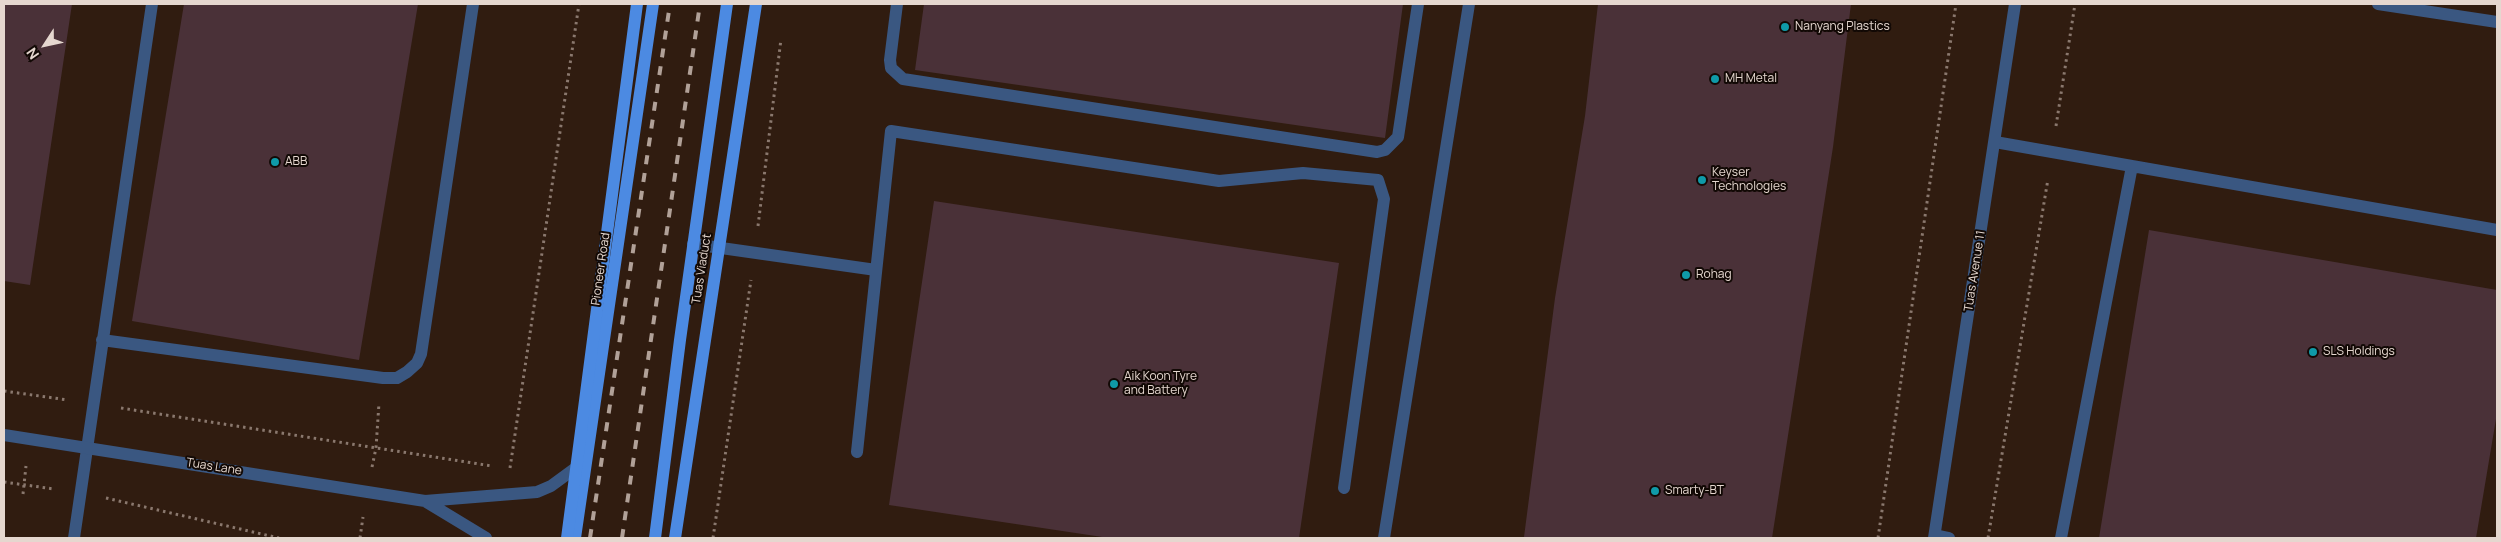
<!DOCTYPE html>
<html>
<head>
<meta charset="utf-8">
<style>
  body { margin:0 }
  #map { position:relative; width:2501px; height:542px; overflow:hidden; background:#301c10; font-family:Manrope,sans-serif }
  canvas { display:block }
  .frame { position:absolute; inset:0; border:5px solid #e5d7cf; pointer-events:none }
  .north { position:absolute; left:20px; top:20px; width:50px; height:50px; -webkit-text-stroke:4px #120905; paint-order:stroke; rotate:235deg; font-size:14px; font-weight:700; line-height:20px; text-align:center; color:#e5d7cf }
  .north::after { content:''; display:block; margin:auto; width:18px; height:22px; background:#e5d7cf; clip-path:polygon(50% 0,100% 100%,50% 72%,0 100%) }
</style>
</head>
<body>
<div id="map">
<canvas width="2501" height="542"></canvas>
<div class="frame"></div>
<div class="north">N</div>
</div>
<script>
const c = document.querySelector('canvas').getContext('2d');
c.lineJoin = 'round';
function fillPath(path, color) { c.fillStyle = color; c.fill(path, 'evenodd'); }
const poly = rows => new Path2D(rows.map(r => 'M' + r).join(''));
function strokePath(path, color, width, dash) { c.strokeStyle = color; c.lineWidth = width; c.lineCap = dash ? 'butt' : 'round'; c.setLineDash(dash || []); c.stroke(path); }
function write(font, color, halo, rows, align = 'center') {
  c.font = font + ' Manrope,sans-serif'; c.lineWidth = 4; c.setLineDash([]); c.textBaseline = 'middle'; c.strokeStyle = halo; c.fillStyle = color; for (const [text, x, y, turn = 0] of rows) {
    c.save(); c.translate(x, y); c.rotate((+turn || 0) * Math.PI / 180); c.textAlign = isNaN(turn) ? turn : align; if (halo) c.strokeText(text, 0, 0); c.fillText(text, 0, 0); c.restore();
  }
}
fillPath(poly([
  [4,4,72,4,30,285,4,281],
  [184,4,418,4,359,360,132,321],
  [924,4,1403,4,1385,138,915,70],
  [1598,4,1851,4,1833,147,1772,538,1524,537,1555,298,1585,116],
  [934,201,1339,263,1299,538,1109,538,889,505],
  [2149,230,2497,290,2497,413,2476,538,2099,538]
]), '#4a3138');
strokePath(poly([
  [2056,126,2075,4],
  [758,226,781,39],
  [4,391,68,400],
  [121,408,492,466],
  [372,467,376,448,379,403],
  [510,468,579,4],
  [4,482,54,489],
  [23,494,26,466],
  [106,498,279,538],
  [360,538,363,517],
  [713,538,751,280],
  [1878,538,1956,4],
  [1988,538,2048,179]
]), '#8a786e', 3, [2.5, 4]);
strokePath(poly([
  [897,4,890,60,891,68,903,79,1377,152,1385,150,1398,137,1418,4],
  [2378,4,2497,22],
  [1995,142,2497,230],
  [693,244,876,270],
  [102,340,383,378,397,378,407,372,417,363,421,354,473,4],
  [857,452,891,131,1219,181,1303,173,1378,180,1384,199,1344,488],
  [1935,535,1949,538],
  [74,538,152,4],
  [1384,538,1469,4],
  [2061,538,2132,166]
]), '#3a5781', 12);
strokePath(poly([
  [4,435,425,501,537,492,551,486,581,464],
  [425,501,486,538],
  [1934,538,2015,4]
]), '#3a5781', 12);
strokePath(poly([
  [575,538,653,4],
  [655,538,680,340,727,4]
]), '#4c8ae2', 12);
strokePath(poly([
  [590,538,670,4],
  [622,538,700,4]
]), '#b1a198', 4, [9, 9]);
strokePath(poly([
  [567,538,637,4],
  [675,538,756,4]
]), '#4c8ae2', 12);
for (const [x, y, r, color] of [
  [1785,27,5,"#0f9aa8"],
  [1715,79,5,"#0f9aa8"],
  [275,162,5,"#0f9aa8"],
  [1702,180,5,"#0f9aa8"],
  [1686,275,5,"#0f9aa8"],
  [2313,352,5,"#0f9aa8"],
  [1114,384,5,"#0f9aa8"],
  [1655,491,5,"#0f9aa8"]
]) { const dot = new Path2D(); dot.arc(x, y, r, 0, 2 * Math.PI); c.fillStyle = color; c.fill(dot); strokePath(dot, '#120905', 2); }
write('12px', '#e5d7cf', '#120905', [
  ["Nanyang Plastics",1795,27],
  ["MH Metal",1725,79],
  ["ABB",285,162],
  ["Keyser",1712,173],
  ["Technologies",1712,187],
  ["Rohag",1696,275],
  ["SLS Holdings",2323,352],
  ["Aik Koon Tyre",1124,377],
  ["and Battery",1124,391],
  ["Smarty-BT",1665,491]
], 'left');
write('12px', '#e5d7cf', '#120905', [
  ["Pioneer Road",601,269,-82],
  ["Tuas Viaduct",702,269,-81],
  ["Tuas Avenue 11",1975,271,-81],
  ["Tuas Lane",214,467,9]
]);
</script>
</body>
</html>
